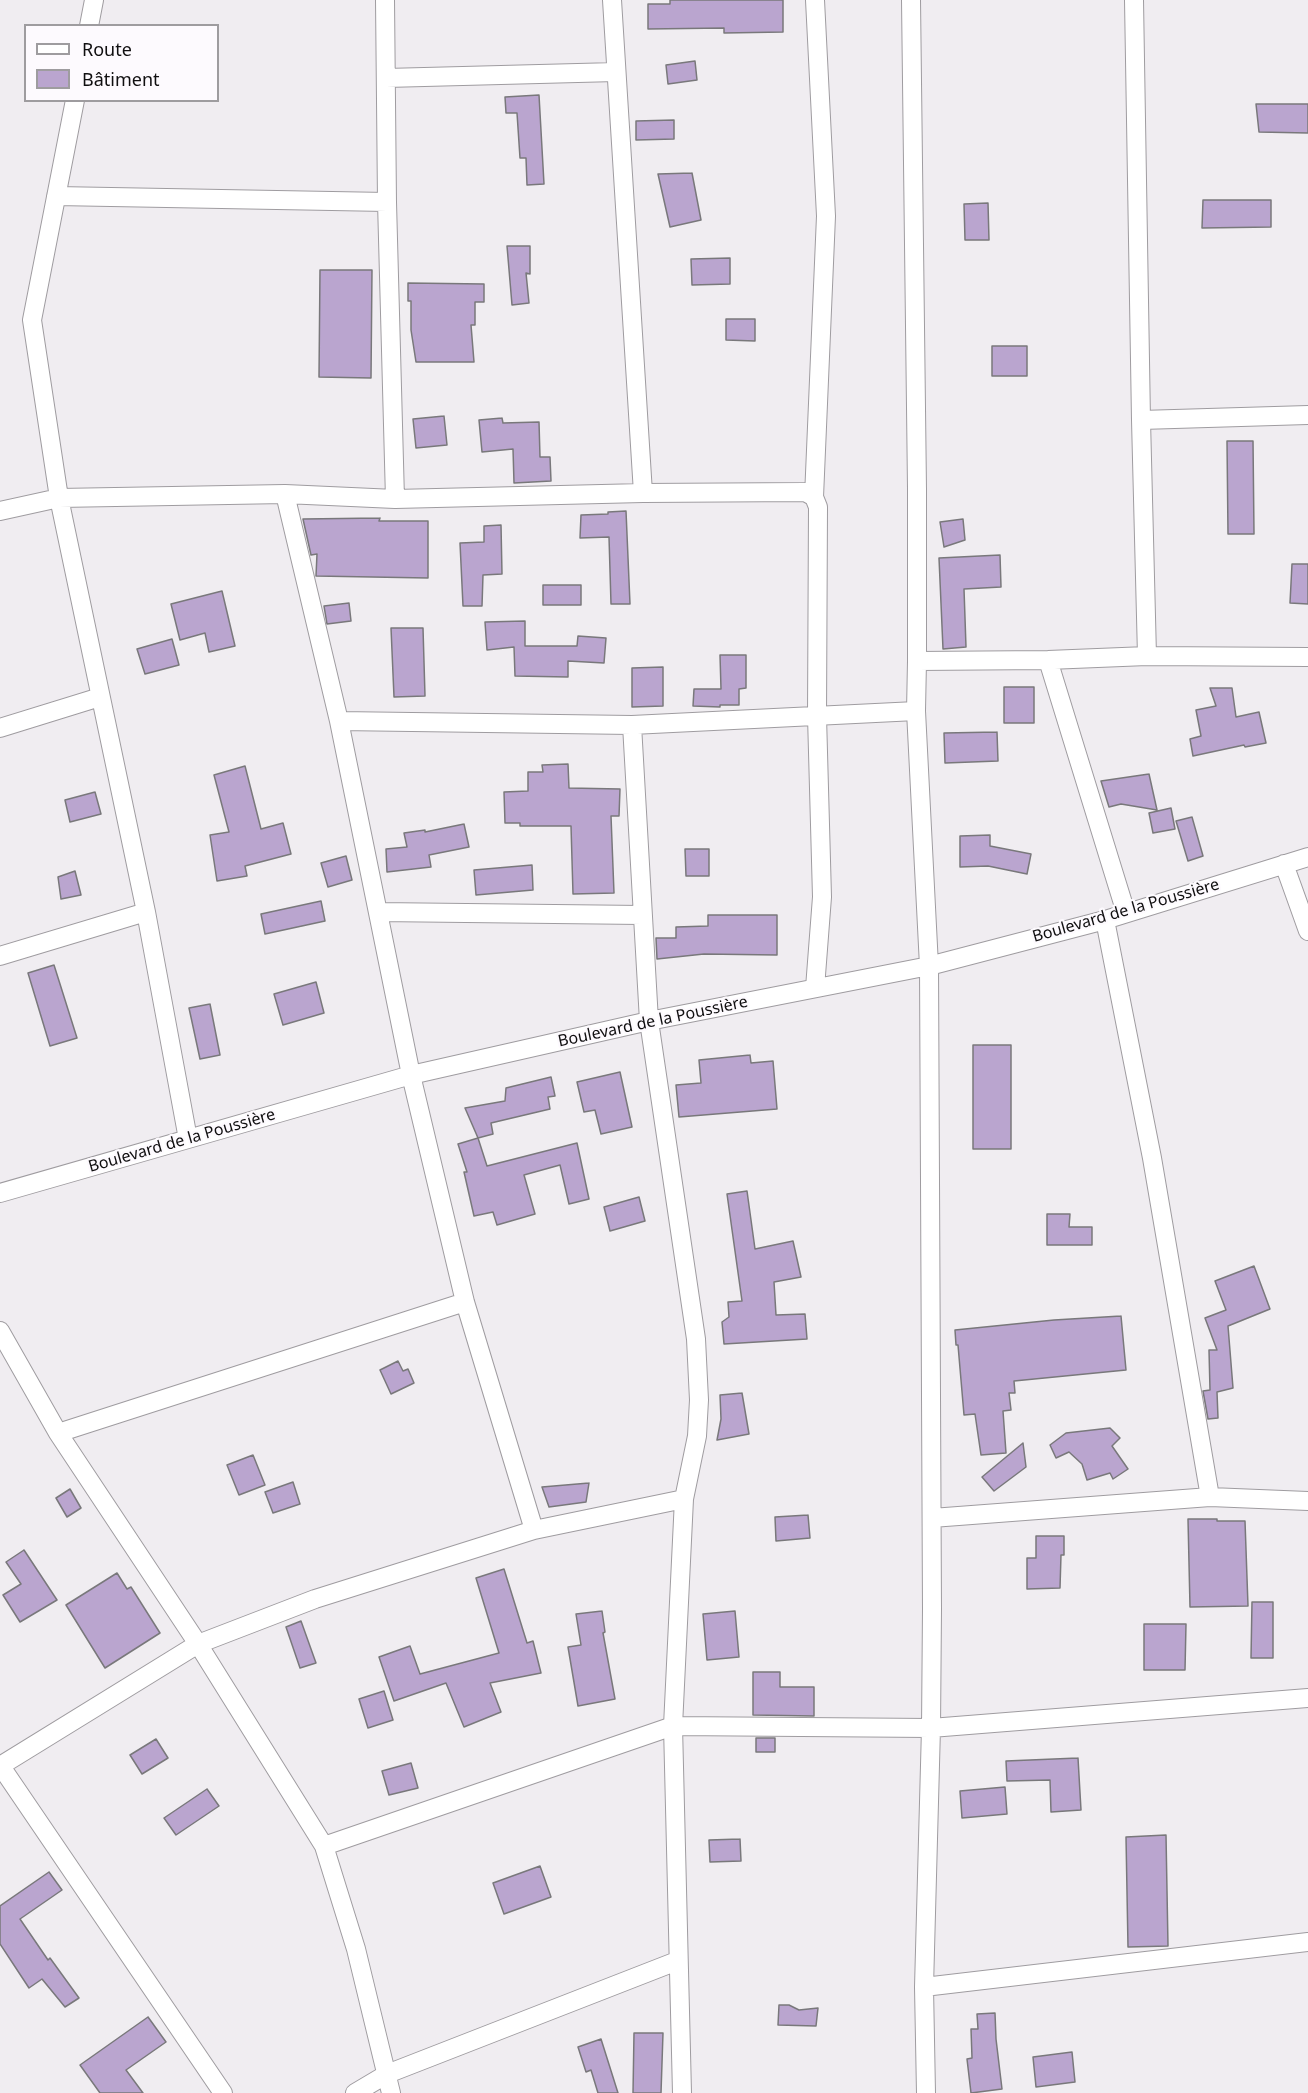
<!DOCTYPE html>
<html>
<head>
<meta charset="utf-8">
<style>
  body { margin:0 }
  #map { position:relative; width:1308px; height:2093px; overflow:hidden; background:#f0edf1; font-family:"Noto Sans",sans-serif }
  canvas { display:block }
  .legend { position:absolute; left:24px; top:24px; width:195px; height:78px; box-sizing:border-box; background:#fdfafe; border:2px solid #9e9c9f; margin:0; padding:8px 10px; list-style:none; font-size:18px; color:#100f10 }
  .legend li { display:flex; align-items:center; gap:12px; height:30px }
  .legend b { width:30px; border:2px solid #9e9c9f }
</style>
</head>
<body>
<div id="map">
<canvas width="1308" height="2093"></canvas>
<ul class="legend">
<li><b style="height:8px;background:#fff"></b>Route</li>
<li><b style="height:16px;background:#baa5cf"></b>Bâtiment</li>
</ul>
</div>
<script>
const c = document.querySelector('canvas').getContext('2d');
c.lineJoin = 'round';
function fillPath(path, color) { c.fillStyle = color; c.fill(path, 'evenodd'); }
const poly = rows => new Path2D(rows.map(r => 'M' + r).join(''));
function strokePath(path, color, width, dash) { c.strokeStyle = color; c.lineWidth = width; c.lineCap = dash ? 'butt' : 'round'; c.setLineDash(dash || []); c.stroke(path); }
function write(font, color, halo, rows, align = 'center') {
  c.font = font + ' "Noto Sans",sans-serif'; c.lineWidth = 4.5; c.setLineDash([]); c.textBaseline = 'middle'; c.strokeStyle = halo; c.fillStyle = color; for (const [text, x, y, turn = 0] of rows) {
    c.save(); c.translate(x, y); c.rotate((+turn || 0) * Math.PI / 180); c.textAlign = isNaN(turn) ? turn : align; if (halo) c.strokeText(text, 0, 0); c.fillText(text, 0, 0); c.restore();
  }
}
const building = poly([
  [670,0,783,0,783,32,724,33,724,28,648,29,648,4,670,4,670,0],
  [695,61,697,80,668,84,666,65,695,61],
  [539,95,544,184,527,185,526,158,520,158,517,113,506,113,505,97,539,95],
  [1256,104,1308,104,1308,133,1259,132,1256,104],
  [674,120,674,139,636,140,636,121,674,120],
  [692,173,701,220,670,227,658,174,692,173],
  [1203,200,1271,200,1271,227,1202,228,1203,200],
  [988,203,989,240,965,240,964,204,988,203],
  [507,246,530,246,530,274,526,273,529,303,512,305,507,246],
  [730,258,730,284,692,285,691,259,730,258],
  [320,270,372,270,371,378,319,377,320,270],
  [408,283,484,284,484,302,475,302,475,325,471,325,474,362,416,362,411,330,411,301,408,301,408,283],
  [726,319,755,319,755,341,726,340,726,319],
  [992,346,1027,346,1027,376,992,376,992,346],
  [444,416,447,445,416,448,413,419,444,416],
  [502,418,503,423,539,422,540,457,550,457,551,481,514,483,513,449,482,452,479,420,502,418],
  [1227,441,1253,441,1254,534,1228,534,1227,441],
  [626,511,630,604,611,604,609,537,580,538,581,515,608,514,608,512,626,511],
  [380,518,379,521,428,521,428,578,316,576,317,554,311,555,303,519,380,518],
  [963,519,965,540,944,547,940,522,963,519],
  [501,525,502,574,483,575,482,606,463,606,460,543,484,542,484,526,501,525],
  [1000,555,1001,587,964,589,966,647,943,649,939,558,1000,555],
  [1292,564,1308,564,1308,604,1290,603,1292,564],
  [543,585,581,585,581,605,543,605,543,585],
  [222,591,235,646,209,652,205,633,180,640,171,604,222,591],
  [349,603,351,621,327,624,324,606,349,603],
  [525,621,525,646,577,646,578,636,606,638,604,663,568,661,568,677,515,676,514,647,487,650,485,622,525,621],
  [391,628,423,628,425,696,394,697,391,628],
  [172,639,179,665,145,674,137,649,172,639],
  [720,655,746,655,746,688,739,689,739,705,720,705,720,707,693,706,694,689,721,689,720,655],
  [663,667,663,706,632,707,632,668,663,667],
  [1004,687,1034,687,1034,723,1004,723,1004,687],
  [1210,688,1232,688,1236,717,1259,712,1266,743,1245,747,1244,745,1193,756,1190,739,1201,736,1196,710,1216,706,1210,688],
  [997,732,998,761,945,763,944,733,997,732],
  [568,764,569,788,620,789,619,816,611,816,614,893,573,894,571,826,520,826,520,823,505,823,504,792,528,791,528,772,543,772,542,765,568,764],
  [245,766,261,829,283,823,291,854,245,866,247,876,217,881,210,835,229,832,214,775,245,766],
  [1149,774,1157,810,1121,804,1109,807,1101,781,1149,774],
  [95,792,101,814,70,822,65,800,95,792],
  [1171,808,1175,829,1153,833,1149,813,1171,808],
  [1192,817,1203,856,1188,861,1176,821,1192,817],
  [464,824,469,847,429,855,431,867,387,872,386,849,407,847,404,833,425,830,425,832,464,824],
  [990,835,990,846,1031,854,1027,874,988,866,960,867,960,836,990,835],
  [685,849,709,849,709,876,686,876,685,849],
  [346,856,352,880,328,887,321,863,346,856],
  [532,865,533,890,476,895,474,870,532,865],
  [75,871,81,895,61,899,58,877,75,871],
  [321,901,325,921,265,934,261,914,321,901],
  [708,915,777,915,777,955,704,954,657,959,656,938,676,938,676,927,708,926,708,915],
  [54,965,77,1038,50,1046,28,973,54,965],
  [316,982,324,1013,283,1025,274,994,316,982],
  [210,1004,220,1055,200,1059,189,1008,210,1004],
  [973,1045,1011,1045,1011,1149,973,1149,973,1045],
  [750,1055,751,1063,773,1061,777,1109,679,1117,676,1085,701,1083,699,1060,750,1055],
  [620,1072,632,1127,601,1134,595,1110,584,1112,577,1082,620,1072],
  [551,1077,555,1096,548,1097,550,1109,491,1123,493,1134,478,1138,465,1108,505,1101,506,1088,551,1077],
  [478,1138,487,1166,577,1143,589,1199,569,1204,560,1165,524,1175,535,1214,497,1225,493,1212,474,1216,464,1172,467,1172,458,1144,478,1138],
  [747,1191,755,1249,793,1241,801,1277,774,1282,776,1315,805,1314,807,1339,724,1344,722,1322,729,1317,728,1302,742,1301,727,1194,747,1191],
  [639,1197,645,1221,610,1231,604,1207,639,1197],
  [1047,1214,1070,1214,1069,1227,1092,1227,1092,1245,1047,1245,1047,1214],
  [1254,1266,1270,1309,1228,1326,1233,1388,1217,1392,1218,1418,1208,1419,1203,1391,1210,1390,1209,1350,1217,1350,1205,1318,1226,1310,1215,1281,1254,1266],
  [1121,1316,1126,1370,1014,1381,1015,1393,1009,1393,1011,1410,1003,1411,1006,1453,981,1455,975,1414,964,1415,958,1345,956,1345,955,1330,1054,1320,1121,1316],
  [398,1361,403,1371,408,1369,414,1383,391,1394,380,1370,398,1361],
  [742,1393,749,1434,717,1440,721,1419,720,1395,742,1393],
  [1110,1428,1120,1438,1112,1446,1128,1469,1113,1479,1110,1473,1087,1480,1082,1464,1069,1452,1056,1458,1050,1445,1066,1433,1110,1428],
  [1023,1443,1026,1467,994,1491,982,1477,1023,1443],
  [253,1455,265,1485,239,1495,227,1465,253,1455],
  [293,1482,300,1504,273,1513,265,1492,293,1482],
  [589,1483,586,1502,549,1507,542,1487,589,1483],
  [70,1489,81,1508,67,1517,56,1498,70,1489],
  [808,1515,810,1538,776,1541,775,1517,808,1515],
  [1188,1519,1217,1519,1217,1521,1245,1521,1248,1606,1190,1607,1188,1519],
  [1036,1536,1064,1536,1064,1555,1061,1555,1060,1588,1027,1589,1027,1558,1036,1558,1036,1536],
  [24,1550,57,1600,20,1622,3,1595,21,1584,6,1562,24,1550],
  [504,1569,527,1643,533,1641,541,1673,490,1683,501,1712,464,1727,446,1683,394,1701,379,1657,410,1646,420,1674,499,1653,476,1578,504,1569],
  [117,1573,127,1589,131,1587,160,1633,105,1668,66,1605,117,1573],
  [1252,1602,1273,1602,1273,1658,1251,1658,1252,1602],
  [602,1611,605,1632,603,1633,615,1699,578,1706,568,1647,581,1645,576,1614,602,1611],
  [735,1611,739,1657,707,1660,703,1614,735,1611],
  [301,1621,316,1663,300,1668,286,1627,301,1621],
  [1144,1624,1186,1624,1185,1670,1144,1670,1144,1624],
  [753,1672,780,1672,780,1687,814,1687,814,1716,753,1715,753,1672],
  [384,1691,393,1720,368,1728,359,1699,384,1691],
  [756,1738,775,1738,775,1752,756,1752,756,1738],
  [156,1739,168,1758,142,1774,130,1755,156,1739],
  [1078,1758,1081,1810,1051,1812,1050,1780,1007,1781,1006,1761,1078,1758],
  [411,1763,418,1788,389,1795,382,1771,411,1763],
  [1005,1787,1007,1814,962,1818,960,1791,1005,1787],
  [207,1789,219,1806,176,1835,164,1818,207,1789],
  [1166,1835,1168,1946,1128,1947,1126,1837,1166,1835],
  [740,1839,741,1861,710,1862,709,1840,740,1839],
  [540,1866,551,1897,504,1914,493,1883,540,1866],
  [49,1872,62,1890,20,1919,48,1960,50,1958,79,1998,65,2007,42,1979,29,1988,0,1944,0,1906,49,1872],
  [779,2005,789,2005,799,2010,818,2008,816,2026,778,2025,779,2005],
  [995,2013,996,2039,1002,2089,971,2093,967,2059,972,2058,971,2029,978,2029,977,2014,995,2013],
  [148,2017,166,2042,126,2070,143,2093,100,2093,80,2065,148,2017],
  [634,2033,663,2033,661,2093,633,2093,634,2033],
  [601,2039,618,2093,598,2093,591,2070,586,2072,578,2047,601,2039],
  [1072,2052,1075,2082,1036,2087,1033,2057,1072,2052]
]);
fillPath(building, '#baa5cf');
strokePath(building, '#79787b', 1.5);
const street = poly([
  [385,0,387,202,395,499],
  [612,0,643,493],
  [815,0,826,216,814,497,818,507,817,716,822,897,815,988],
  [911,0,917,489,917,661,916,711,929,966,932,1609,931,1728,924,1987,926,2093],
  [1134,0,1141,420,1147,656],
  [89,26,94,0],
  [386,78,616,72],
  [75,100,32,320,59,498,146,912,188,1139],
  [56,196,387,202],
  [1141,420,1308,415],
  [285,494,339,721,411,1075,465,1302,534,1530],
  [0,511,59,498,285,494,395,499,643,493,805,492,814,497],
  [1048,660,1126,913],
  [917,661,1048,660,1147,656,1308,657],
  [339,721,632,725,916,711],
  [632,725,649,1021,696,1339,699,1400,697,1436,684,1499,673,1726,682,2093],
  [0,728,100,697],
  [1284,864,1308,931],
  [378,912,642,915],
  [1105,920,1152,1158,1210,1497],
  [0,956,146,912],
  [0,1193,411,1075,649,1021,929,966,1105,920,1308,857],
  [0,1331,58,1433,198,1644,324,1846,356,1949,391,2093],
  [58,1433,465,1302],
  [932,1518,1210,1497,1308,1501],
  [0,1765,223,2093],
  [0,1766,198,1644,315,1599,534,1530,684,1499],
  [324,1846,673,1726,931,1728,1308,1698],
  [924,1987,1308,1942],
  [355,2093,387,2074,677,1961]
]);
strokePath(street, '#9f9ca0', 20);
strokePath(street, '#fff', 18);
write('16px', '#100f10', '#fdfafe', [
  ["Boulevard de la Poussière",1126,911,-16],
  ["Boulevard de la Poussière",653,1022,-12],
  ["Boulevard de la Poussière",182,1141,-16]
]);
</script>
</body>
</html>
